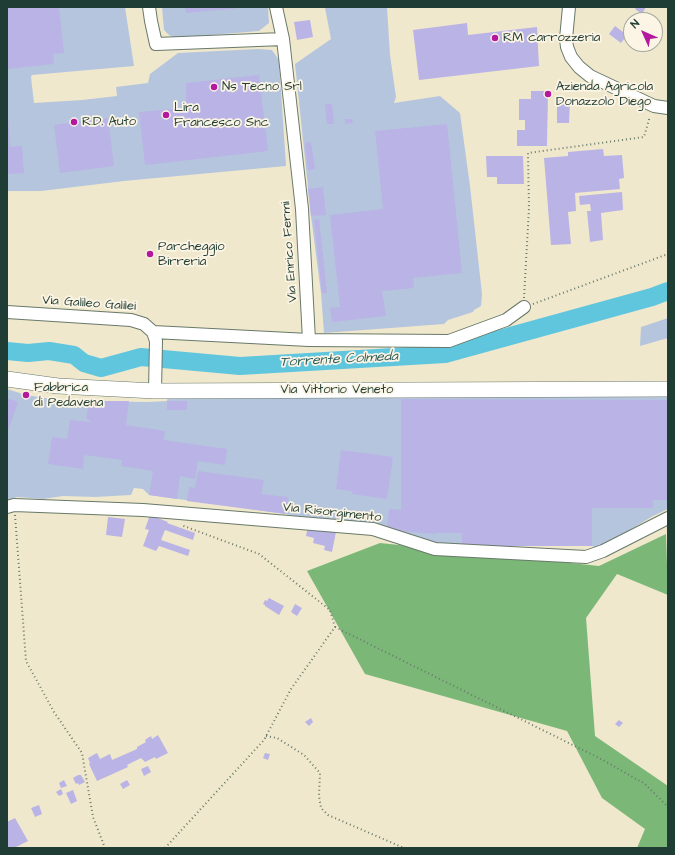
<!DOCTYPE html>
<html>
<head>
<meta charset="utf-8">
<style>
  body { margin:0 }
  #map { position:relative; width:675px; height:855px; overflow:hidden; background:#f0e8cc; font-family:"Architects Daughter",sans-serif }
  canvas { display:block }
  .frame { position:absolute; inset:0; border:8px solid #1f3d34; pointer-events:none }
  .north { position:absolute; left:623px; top:12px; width:40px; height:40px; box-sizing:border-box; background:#fcf5e5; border:1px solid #a4ab9e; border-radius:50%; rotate:315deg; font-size:11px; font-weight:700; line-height:16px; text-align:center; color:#1f3d34 }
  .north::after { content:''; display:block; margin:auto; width:14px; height:18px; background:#b5179e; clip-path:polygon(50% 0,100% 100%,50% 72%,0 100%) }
</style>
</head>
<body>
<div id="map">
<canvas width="675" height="855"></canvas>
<div class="frame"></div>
<div class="north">N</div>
</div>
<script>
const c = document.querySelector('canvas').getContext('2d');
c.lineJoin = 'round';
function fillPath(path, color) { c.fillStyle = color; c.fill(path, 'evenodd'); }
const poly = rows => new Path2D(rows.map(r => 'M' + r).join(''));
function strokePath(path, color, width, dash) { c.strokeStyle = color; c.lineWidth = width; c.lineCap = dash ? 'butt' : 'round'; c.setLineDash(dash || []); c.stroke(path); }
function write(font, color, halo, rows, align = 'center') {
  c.font = font + ' "Architects Daughter",sans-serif'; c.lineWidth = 3.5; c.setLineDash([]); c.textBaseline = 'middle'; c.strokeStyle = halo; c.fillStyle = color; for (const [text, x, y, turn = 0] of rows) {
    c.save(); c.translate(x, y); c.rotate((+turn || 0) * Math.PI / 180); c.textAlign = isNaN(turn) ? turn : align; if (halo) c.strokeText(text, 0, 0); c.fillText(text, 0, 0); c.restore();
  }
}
fillPath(poly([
  [7,7,125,7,134,66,32,75,31,77,34,103,82,100,117,96,116,87,148,83,150,74,178,53,258,49,272,50,279,60,286,166,124,181,41,191,7,191],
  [162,7,268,7,269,23,259,31,176,38,169,35,164,30],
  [329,7,387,7,390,55,396,97,394,103,440,96,460,113,470,186,482,294,481,306,474,310,473,312,448,320,444,324,324,333,321,293,311,216,295,64,331,39,325,8],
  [668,318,668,338,640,346,641,327],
  [7,389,26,395,51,399,73,401,148,402,167,401,168,396,668,396,668,509,653,516,618,537,597,548,592,546,426,546,286,514,149,495,143,489,134,488,131,495,95,497,63,496,43,499,17,497,7,500]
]), '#b6c5de');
fillPath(poly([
  [666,534,668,595,617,574,586,618,595,736,668,786,668,848,637,848,645,829,602,798,567,731,365,674,307,571,380,543,599,566]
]), '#7bb878');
strokePath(poly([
  [7,351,28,353,49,351,74,355,84,363,101,368,141,357,240,366,445,354,652,297,668,291]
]), '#60c6de', 18);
fillPath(poly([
  [7,7,59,7,64,53,53,54,54,64,7,69],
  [185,7,239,7,239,8,186,13],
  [636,7,646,7,642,14,635,9],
  [310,20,313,37,297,40,294,22],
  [467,23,468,35,537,27,539,66,419,80,413,30],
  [615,26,627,35,621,43,609,34],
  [259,75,268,151,145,165,139,112,186,108,186,83],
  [531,91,548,91,547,146,517,146,517,130,525,130,525,120,519,120,519,99,531,99],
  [557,100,570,100,569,123,557,123],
  [325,104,332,104,334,124,327,124],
  [7,117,8,117,10,147,22,146,24,173,7,174],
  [108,118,114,166,60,173,54,125],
  [345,119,352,119,353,123,345,124],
  [447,124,462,273,413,278,414,288,382,291,386,316,332,322,330,308,340,307,330,215,383,209,375,131],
  [311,142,315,169,308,170,305,143],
  [603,149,604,156,622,155,624,178,619,179,620,189,575,193,576,211,568,212,571,244,551,245,544,158,568,156,568,152],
  [486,156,523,156,524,184,497,184,497,177,487,177],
  [323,187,326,215,311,216,308,189],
  [622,192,623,210,601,213,603,240,590,242,587,211,591,211,590,204,580,205,579,196],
  [319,219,327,293,322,293,314,220],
  [7,398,18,402,9,428,7,428],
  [401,399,668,400,668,500,653,500,653,508,592,508,592,546,462,546,462,533,434,533,434,534,387,530,389,509,401,510],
  [89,401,129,401,126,425,165,431,164,440,227,449,225,465,198,461,195,479,180,476,177,499,149,495,153,471,121,466,122,460,84,455,83,469,48,464,52,437,67,439,70,420,90,422,90,420,86,419],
  [167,401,187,401,187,410,167,410],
  [341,450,393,457,387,499,352,494,352,491,336,489],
  [198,471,264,480,261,494,288,497,286,514,187,501,189,487,195,488],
  [150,515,168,522,167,523,195,533,193,540,165,530,161,540,190,550,188,556,159,546,156,551,143,546,149,530,145,529],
  [108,517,125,519,122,537,106,535],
  [308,526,336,532,332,552,324,550,325,546,313,543,314,538,306,536],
  [269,598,284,606,279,615,265,606,265,605,263,604,265,600,267,601],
  [295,604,302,608,297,616,291,612],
  [311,718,313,722,309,726,305,722],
  [619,720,623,723,619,727,615,724],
  [158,735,168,753,156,759,155,757,145,762,141,758,127,765,128,767,97,781,89,764,90,763,88,758,97,753,100,759,110,754,112,760,137,749,137,747,146,742,145,740,151,736,152,739],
  [265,753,270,754,268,760,263,758],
  [148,766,151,772,144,776,141,769],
  [78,775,81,775,85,782,79,785,78,783,76,784,73,778],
  [64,780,67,786,61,788,59,783],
  [127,780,130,785,123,789,120,784],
  [61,789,63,794,59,796,56,792],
  [73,790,77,801,71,804,66,793],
  [39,805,42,814,35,817,31,808],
  [15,818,28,841,14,848,8,848,7,822]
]), '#b9b3e6');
const minor = poly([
  [149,7,151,21,156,44,283,39],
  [276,7,283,39,302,209,309,340],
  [569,7,566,39,567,47,571,57,579,67,590,76,654,106,668,108],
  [7,312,131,320,144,324,153,332,156,341,155,391],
  [153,332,309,340,449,341,506,320,524,307],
  [7,507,14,505,143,510,373,529,435,549,586,557,603,551,668,518]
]);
const major = poly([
  [7,379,58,386,155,391,668,389]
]);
strokePath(minor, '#687969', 14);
strokePath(major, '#687969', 16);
strokePath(poly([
  [524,298,529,208,528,153,644,137,650,116],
  [533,304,668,254],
  [15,515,26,661,54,712,82,753,93,817,105,848],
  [335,627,603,760,645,784,668,807],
  [266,736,277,738,304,755,320,773,319,796,321,808,328,815,404,848],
  [165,848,264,740,291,689,335,627,330,610,259,554,181,525]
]), '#687969', 2, [1, 3]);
strokePath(minor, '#fff', 12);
strokePath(major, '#fff', 15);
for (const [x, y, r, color] of [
  [495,38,4,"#b5179e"],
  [214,87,4,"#b5179e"],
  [548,94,4,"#b5179e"],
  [166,115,4,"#b5179e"],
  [74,122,4,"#b5179e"],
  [150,254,4,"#b5179e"],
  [26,395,4,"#b5179e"]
]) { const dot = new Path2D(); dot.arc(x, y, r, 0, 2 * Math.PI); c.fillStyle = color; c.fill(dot); strokePath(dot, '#fcf5e5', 1.5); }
write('13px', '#1f3d34', '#fcf5e5', [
  ["RM carrozzeria",503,38],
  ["Ns Tecno Srl",222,87],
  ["Azienda Agricola",556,87],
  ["Donazzolo Diego",556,102],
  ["Lira",174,108],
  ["Francesco Snc",174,123],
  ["R.D. Auto",82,122],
  ["Parcheggio",158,247],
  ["Birreria",158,262],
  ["Fabbrica",34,388],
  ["di Pedavena",34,403]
], 'left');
write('13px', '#1f3d34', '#fcf5e5', [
  ["Via Enrico Fermi",290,252,-94],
  ["Via Galileo Galilei",89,304,4],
  ["Via Vittorio Veneto",337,390],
  ["Via Risorgimento",332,513,6]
]);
write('italic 14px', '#2f5f5e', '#fcf5e5', [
  ["Torrente Colmeda",339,360,-3]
]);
</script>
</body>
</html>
